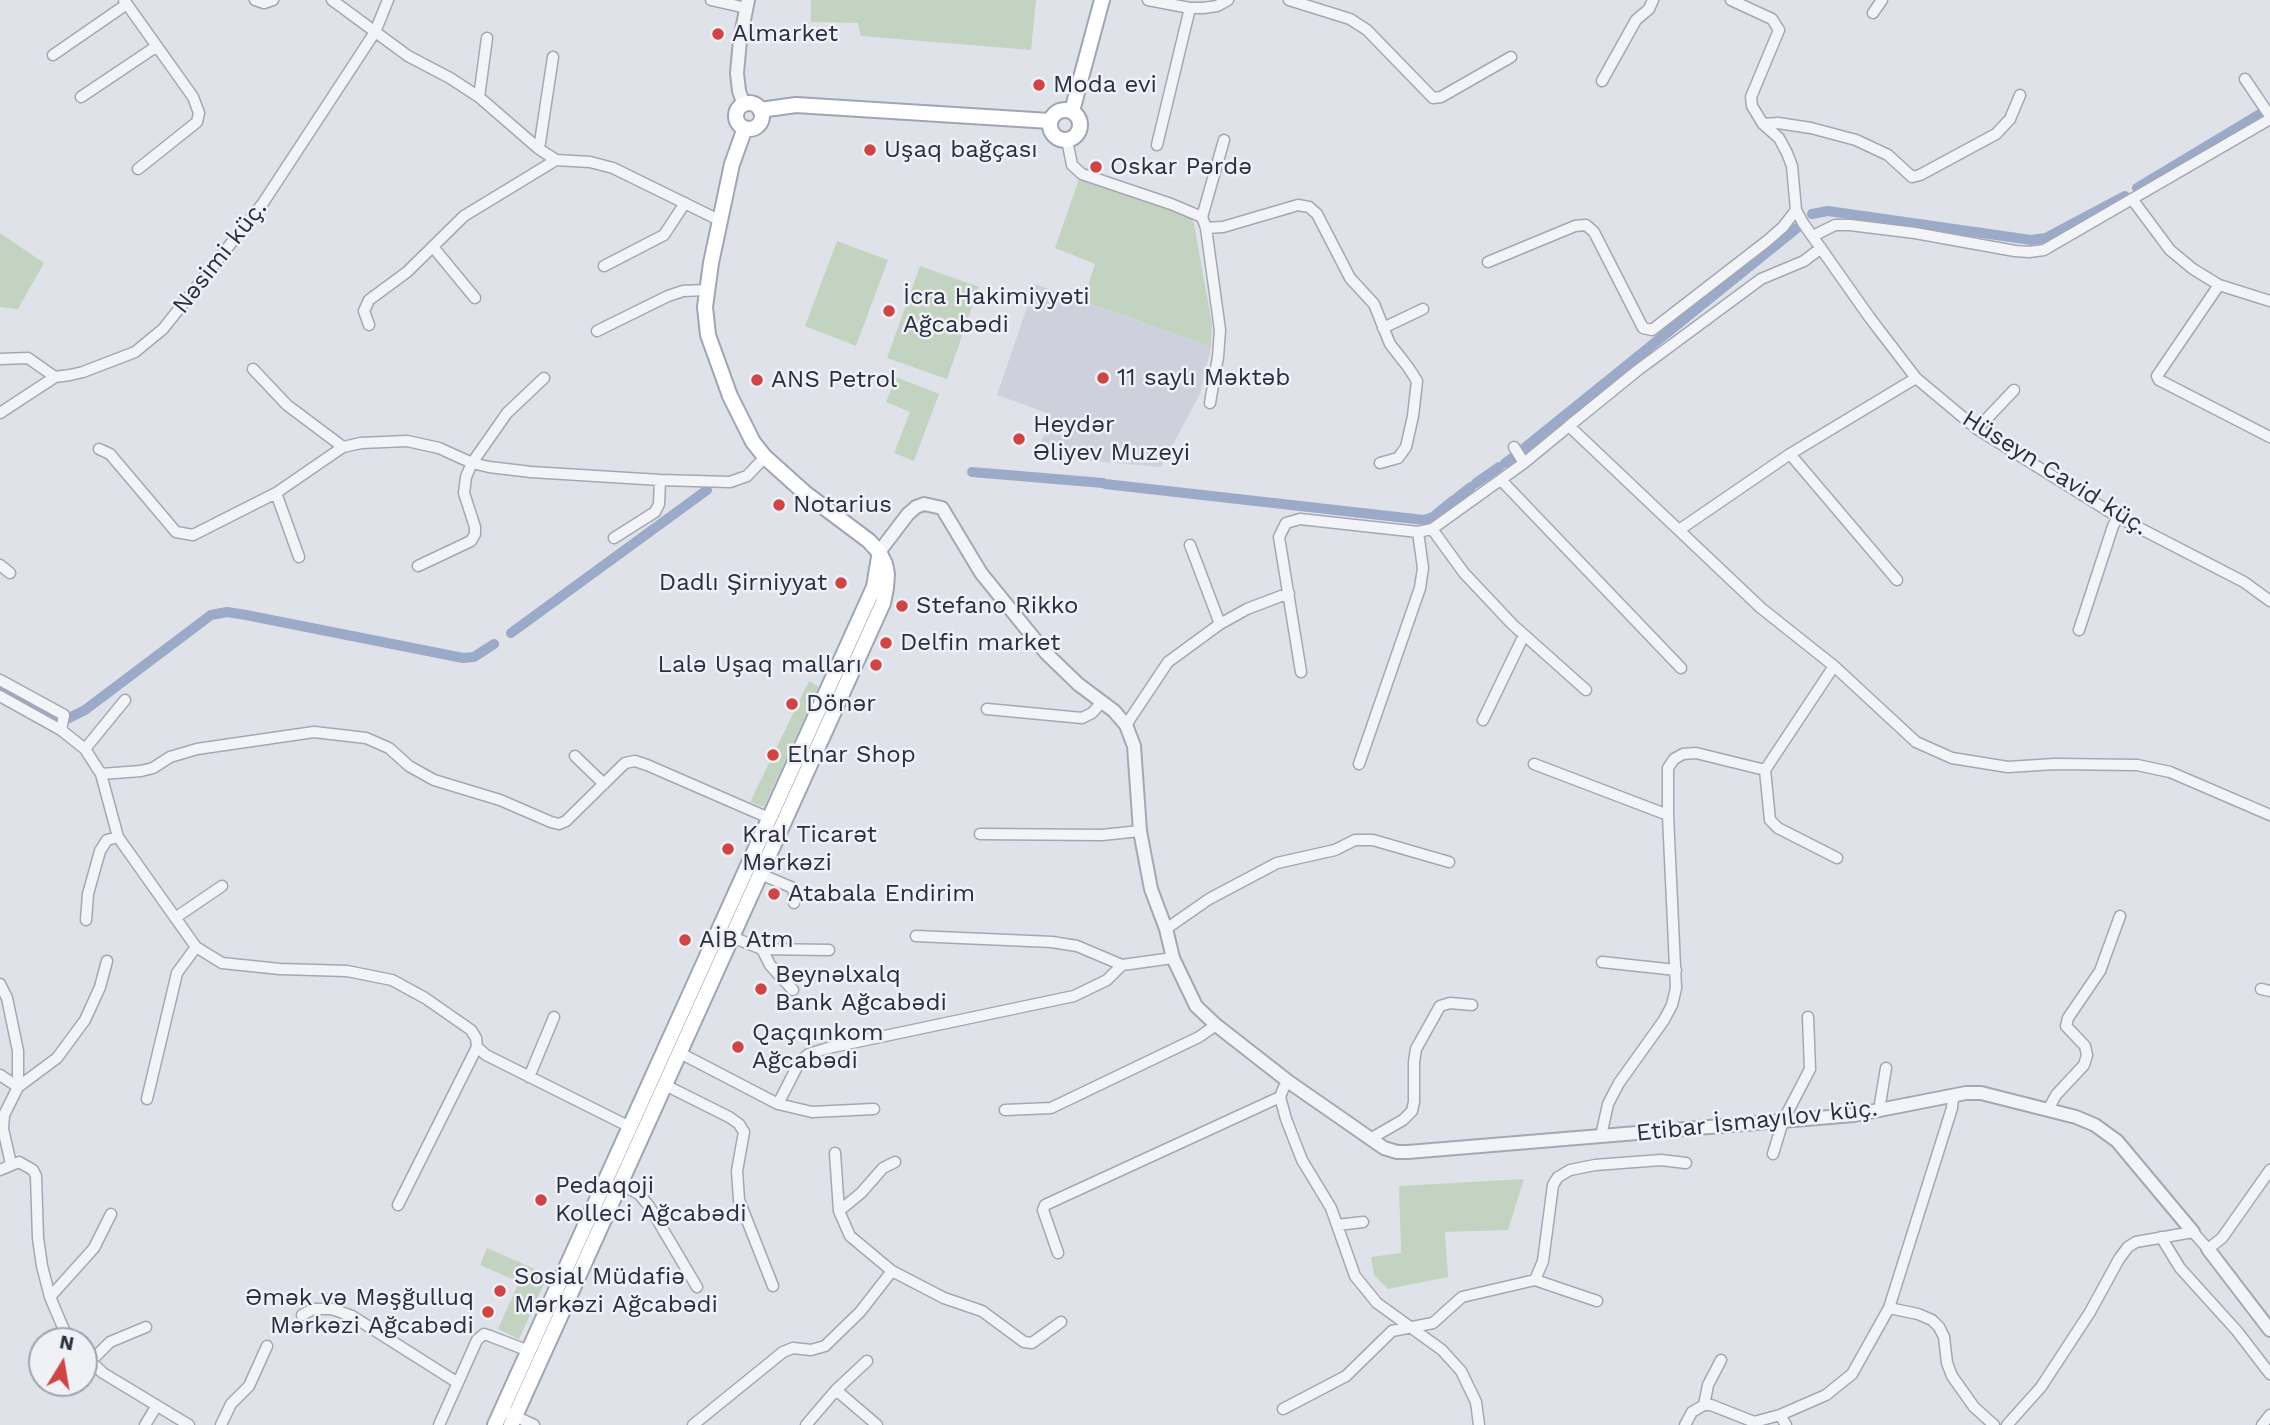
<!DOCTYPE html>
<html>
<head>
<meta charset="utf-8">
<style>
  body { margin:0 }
  #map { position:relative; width:2270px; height:1425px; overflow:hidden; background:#e0e2e9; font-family:"Work Sans",sans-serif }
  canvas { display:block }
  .north { position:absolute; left:28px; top:1327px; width:70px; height:70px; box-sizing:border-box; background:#f0f1f7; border:2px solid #a0a3ae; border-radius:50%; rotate:11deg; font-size:19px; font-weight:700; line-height:28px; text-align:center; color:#292e41 }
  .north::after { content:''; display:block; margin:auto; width:24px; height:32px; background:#cf4445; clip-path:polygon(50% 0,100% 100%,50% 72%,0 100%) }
</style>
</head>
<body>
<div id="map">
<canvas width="2270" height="1425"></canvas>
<div class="north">N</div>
</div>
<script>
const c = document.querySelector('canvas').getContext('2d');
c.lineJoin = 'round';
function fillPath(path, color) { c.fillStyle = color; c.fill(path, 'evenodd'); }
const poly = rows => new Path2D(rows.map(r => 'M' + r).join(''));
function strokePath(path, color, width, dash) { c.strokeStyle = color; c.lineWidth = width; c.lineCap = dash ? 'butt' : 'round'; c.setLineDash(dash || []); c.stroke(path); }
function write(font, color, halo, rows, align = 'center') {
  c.font = font + ' "Work Sans",sans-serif'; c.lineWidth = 5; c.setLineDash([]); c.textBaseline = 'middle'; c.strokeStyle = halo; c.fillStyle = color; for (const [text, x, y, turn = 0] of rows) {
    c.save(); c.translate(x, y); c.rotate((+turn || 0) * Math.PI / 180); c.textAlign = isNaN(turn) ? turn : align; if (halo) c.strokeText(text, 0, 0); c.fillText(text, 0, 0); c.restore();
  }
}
fillPath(poly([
  [1035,284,1211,347,1200,394,1161,467,1037,456,1050,414,997,395]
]), '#ced1db');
fillPath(poly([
  [811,0,1036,0,1031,50,861,36,858,23,811,22],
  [1079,179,1190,216,1194,224,1212,324,1211,347,1083,301,1095,264,1055,248],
  [0,233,44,263,18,309,0,307],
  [837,241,888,260,856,346,805,326],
  [920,266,979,287,947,379,887,358],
  [896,377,939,394,914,461,894,453,910,412,886,402],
  [809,681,819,687,764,807,750,802],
  [1524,1179,1508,1230,1445,1232,1448,1277,1388,1289,1374,1275,1371,1257,1401,1253,1399,1186],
  [487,1248,548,1275,519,1339,498,1329,519,1282,480,1265]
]), '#c3d3c1');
strokePath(poly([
  [2137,188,2260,114],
  [1812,214,1828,211,2031,240,2046,238,2125,196],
  [1522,450,1797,228],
  [1505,463,1515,456],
  [972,472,1103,483],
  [1476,483,1499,467],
  [1105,484,1424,520,1433,517,1454,500],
  [1458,497,1471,487],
  [511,633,707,490],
  [0,686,57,717],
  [69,718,85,710,211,615,227,612,246,615,463,658,474,657,494,644]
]), '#9baac9', 10);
const minor = poly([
  [124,0,193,97,199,113,197,122,138,169],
  [255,0,264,3,273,0],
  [332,0,408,56,450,78,479,97,539,149,556,160,590,162,613,168,719,220],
  [711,0,746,8],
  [1148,0,1190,8,1203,8,1217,6,1228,0],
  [1289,0,1350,19,1367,30,1433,98,1441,97,1511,57],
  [1731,0,1772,19,1779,30,1751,97,1752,106,1763,124,1779,138,1787,153,1792,166,1796,210,1803,223,1870,318,1916,378,1977,429,2118,517,2244,582,2270,601],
  [1873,13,1882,0],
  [53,55,127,4],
  [2245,79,2270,116],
  [1602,81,1636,20,1649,9,1653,0],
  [81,97,157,46],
  [479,97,487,38],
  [1763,124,1778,123,1811,128,1856,140,1888,155,1912,177,1920,175,1996,134,2010,119,2020,95],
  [1067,140,1072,165,1082,174,1171,204,1202,217,1206,228,1220,330,1218,357,1210,403],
  [1157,145,1190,8],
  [539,149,553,57],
  [2132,199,2170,250,2193,269,2219,285,2270,301],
  [1202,217,1224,140],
  [1206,228,1223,227,1298,205,1309,207,1317,214,1350,278,1374,304,1390,344,1408,367,1417,381,1413,416,1406,447,1398,458,1380,463],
  [1813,236,1835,225,1850,225,1915,233,2015,251,2029,252,2044,250,2270,119],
  [433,247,475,298],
  [1488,262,1575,226,1586,225,1594,232,1643,328,1652,330,1767,241,1783,227,1796,210],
  [604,266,664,235,685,203],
  [2219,285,2157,376,2159,380,2270,437],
  [369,325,364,311,369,300,407,272,464,216,556,160],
  [1383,328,1423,309],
  [597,331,668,296,683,291,706,290],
  [0,359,28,358,55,377,70,375,83,372,135,352,163,329,263,203,375,32,388,0],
  [253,369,287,405,343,447],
  [0,413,55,377],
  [1569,426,1638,370,1761,279,1804,261,1821,248],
  [1977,429,2014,390],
  [1514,447,1524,463],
  [99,449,110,454,176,532,193,535,276,493,343,447,361,443,407,441,439,448,472,463,489,467,531,472,660,480,730,482,747,476,765,457],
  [1790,454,1897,580],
  [1501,480,1681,668],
  [276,493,299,557],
  [1432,529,1464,573,1512,624,1586,690],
  [1679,530,1790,454,1916,378],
  [614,538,655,512,659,504,660,480],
  [1190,545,1220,624],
  [0,565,10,573],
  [418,566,471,541,475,534,475,527,464,493,466,477,472,463,507,413,544,378],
  [2079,630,2113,526,2118,517],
  [1301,672,1279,537,1286,523,1300,519,1418,532,1432,529,1524,463,1569,426,1761,608,1834,666,1916,742,1952,758,2008,767,2055,764,2137,765,2170,772,2270,815],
  [0,680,64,715,61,730],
  [0,696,61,730,85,749,101,774,118,837,196,947,222,963,280,969,347,971,392,980,425,998,471,1030,476,1038,477,1047,486,1055,630,1127],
  [987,709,1082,718,1092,713,1101,703],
  [1483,720,1524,635],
  [1126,725,1168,662,1220,624,1247,609,1289,593],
  [85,749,125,700],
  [575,756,604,784],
  [1359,764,1420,588,1423,568,1418,532],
  [1534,764,1668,815],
  [1765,770,1770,820,1778,828,1837,858],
  [101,774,141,771,153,768,170,757,197,749,314,732,366,738,389,748,409,766,434,780,500,800,551,822,559,824,566,821,625,763,635,761,647,765,769,818],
  [980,834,1102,835,1140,831],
  [760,874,791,887,794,891,794,903],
  [175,918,222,886],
  [86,920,88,894,100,851,107,840,118,837],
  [1166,929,1209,899,1277,863,1335,850,1355,840,1373,840,1449,862],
  [916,936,1052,942,1077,946,1122,965,1173,958],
  [732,937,762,949,829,950],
  [762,949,770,965,793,990],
  [1602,962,1676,970],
  [0,984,7,998,18,1051,18,1087,4,1115,3,1129,11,1164],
  [2261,989,2270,991],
  [680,1053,778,1104,812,1112,874,1109],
  [0,1075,18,1087,57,1058,85,1020,100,987,107,961],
  [529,1077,554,1017],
  [1289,1082,1284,1087,1280,1097,1286,1119,1302,1160,1331,1208,1355,1276,1377,1303,1442,1350,1461,1371,1476,1402,1479,1425],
  [665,1085,729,1117,739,1124,744,1132,737,1171,739,1200,773,1286],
  [147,1099,177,973,196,947],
  [778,1104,800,1061,809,1054,828,1048,1074,996,1107,980,1122,965],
  [1005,1110,1051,1108,1199,1037,1216,1025],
  [1879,1110,1886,1068],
  [2048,1110,2056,1095,2084,1065,2087,1055,2085,1046,2066,1026,2068,1018,2100,971,2120,916],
  [1601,1136,1608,1104,1619,1083,1664,1020,1672,1005,1676,988,1668,815,1668,768,1674,759,1683,754,1696,753,1765,770,1834,666],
  [1370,1139,1403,1120,1412,1111,1414,1102,1414,1062,1416,1049,1440,1006,1450,1003,1472,1005],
  [835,1153,839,1211,850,1236,892,1271,944,1298,982,1311,1024,1342,1032,1343,1061,1322],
  [1773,1154,1783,1121,1810,1069,1808,1017],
  [0,1170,19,1162,33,1170,36,1176,38,1238,42,1266,50,1297,64,1330,73,1341],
  [620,1184,639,1194,649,1206,697,1287],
  [398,1205,477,1047],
  [839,1211,861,1193,883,1168,895,1162],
  [1337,1225,1363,1222],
  [2161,1237,2180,1268,2237,1331,2270,1374],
  [1058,1253,1043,1210,1045,1205,1280,1097],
  [1535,1280,1597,1301],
  [50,1297,94,1248,111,1214],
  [1889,1308,1952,1108,1953,1096],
  [302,1315,313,1309,332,1309,352,1316,458,1383],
  [84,1355,103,1373,189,1425],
  [91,1361,110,1342,146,1327],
  [836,1390,877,1425],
  [1704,1405,1708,1385,1721,1360],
  [1283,1409,1346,1376,1392,1331,1433,1323,1462,1297,1535,1280,1543,1261,1553,1185,1558,1177,1570,1170,1595,1165,1661,1160,1686,1163],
  [502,1410,534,1425],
  [1780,1415,1786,1425],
  [145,1425,156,1407],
  [221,1425,231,1404,249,1386,267,1346],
  [439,1425,477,1340,484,1334,490,1336,529,1351],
  [693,1425,783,1352,793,1348,811,1350,825,1346,860,1312,892,1271],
  [806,1425,836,1390,867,1361],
  [1685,1425,1692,1412,1704,1405,1711,1405,1754,1422,1780,1415,1826,1395,1852,1374,1889,1308,1918,1314,1932,1320,1939,1327,1944,1337,1947,1363,1952,1376,1974,1407,1994,1425],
  [2007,1425,2041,1387,2090,1312,2119,1259,2128,1247,2136,1242,2193,1232,2208,1249,2222,1238,2270,1170],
  [2262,1425,2270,1415]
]);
const tertiary = poly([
  [744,105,739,91,737,73,740,40,748,0],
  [879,552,908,514,916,507,924,504,942,508,981,573,1046,653,1078,684,1114,711,1126,725,1134,746,1140,831,1151,889,1166,929,1173,958,1196,1006,1216,1025,1289,1082,1384,1148,1397,1152,1408,1152,1854,1115,1966,1093,1981,1093,2076,1117,2095,1125,2117,1141,2193,1232],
  [2208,1249,2270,1330]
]);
const primary = poly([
  '736 116a13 13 0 1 1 26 0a13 13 0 1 1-26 0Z',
  '1050 125a15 15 0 1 1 30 0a15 15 0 1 1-30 0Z',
  [760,110,796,105,1050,121],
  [1072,111,1102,0],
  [495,1425,874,587,879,557],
  [511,1425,883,603,886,588,887,574,885,564,879,552,869,541,805,493,765,457,753,442,730,396,708,335,705,307,711,263,732,164,745,128]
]);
strokePath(minor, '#a5a8b3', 13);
strokePath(tertiary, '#a5a8b3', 16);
strokePath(primary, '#9fa5b5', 18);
strokePath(minor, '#f3f4f7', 10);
strokePath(tertiary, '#f3f4f7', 12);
strokePath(primary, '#fff', 14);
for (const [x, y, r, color] of [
  [718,34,7,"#cf4445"],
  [1039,85,7,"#cf4445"],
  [870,150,7,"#cf4445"],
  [1096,167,7,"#cf4445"],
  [889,311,7,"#cf4445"],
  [1103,378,7,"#cf4445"],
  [757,380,7,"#cf4445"],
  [1019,439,7,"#cf4445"],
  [779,505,7,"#cf4445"],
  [841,583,7,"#cf4445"],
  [902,606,7,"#cf4445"],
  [886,643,7,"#cf4445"],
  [876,665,7,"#cf4445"],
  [792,704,7,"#cf4445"],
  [773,755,7,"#cf4445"],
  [728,849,7,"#cf4445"],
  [774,894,7,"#cf4445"],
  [685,940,7,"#cf4445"],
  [761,989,7,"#cf4445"],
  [738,1047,7,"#cf4445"],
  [541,1200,7,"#cf4445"],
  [500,1291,7,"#cf4445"],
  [488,1312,7,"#cf4445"]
]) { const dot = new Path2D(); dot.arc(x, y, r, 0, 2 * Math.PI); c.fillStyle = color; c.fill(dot); strokePath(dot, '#f0f1f7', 2.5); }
write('24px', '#292e41', '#f0f1f7', [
  ["Almarket",732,34],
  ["Moda evi",1053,85],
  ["Uşaq bağçası",884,150],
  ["Oskar Pərdə",1110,167],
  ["İcra Hakimiyyəti",903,297],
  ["Ağcabədi",903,325],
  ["11 saylı Məktəb",1117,378],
  ["ANS Petrol",771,380],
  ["Heydər",1033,425],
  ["Əliyev Muzeyi",1033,453],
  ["Notarius",793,505],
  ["Dadlı Şirniyyat",827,583,"right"],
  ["Stefano Rikko",916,606],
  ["Delfin market",900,643],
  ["Lalə Uşaq malları",862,665,"right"],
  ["Dönər",806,704],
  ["Elnar Shop",787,755],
  ["Kral Ticarət",742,835],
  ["Mərkəzi",742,863],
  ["Atabala Endirim",788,894],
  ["AİB Atm",699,940],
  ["Beynəlxalq",775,975],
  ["Bank Ağcabədi",775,1003],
  ["Qaçqınkom",752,1033],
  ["Ağcabədi",752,1061],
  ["Pedaqoji",555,1186],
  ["Kolleci Ağcabədi",555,1214],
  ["Sosial Müdafiə",514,1277],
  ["Mərkəzi Ağcabədi",514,1305],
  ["Əmək və Məşğulluq",474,1298,"right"],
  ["Mərkəzi Ağcabədi",474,1326,"right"]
], 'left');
write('24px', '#292e41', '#f0f1f7', [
  ["Nəsimi küç.",220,257,-52],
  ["Hüseyn Cavid küç.",2055,473,32],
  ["Etibar İsmayılov küç.",1757,1121,-6]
]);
</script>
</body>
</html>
